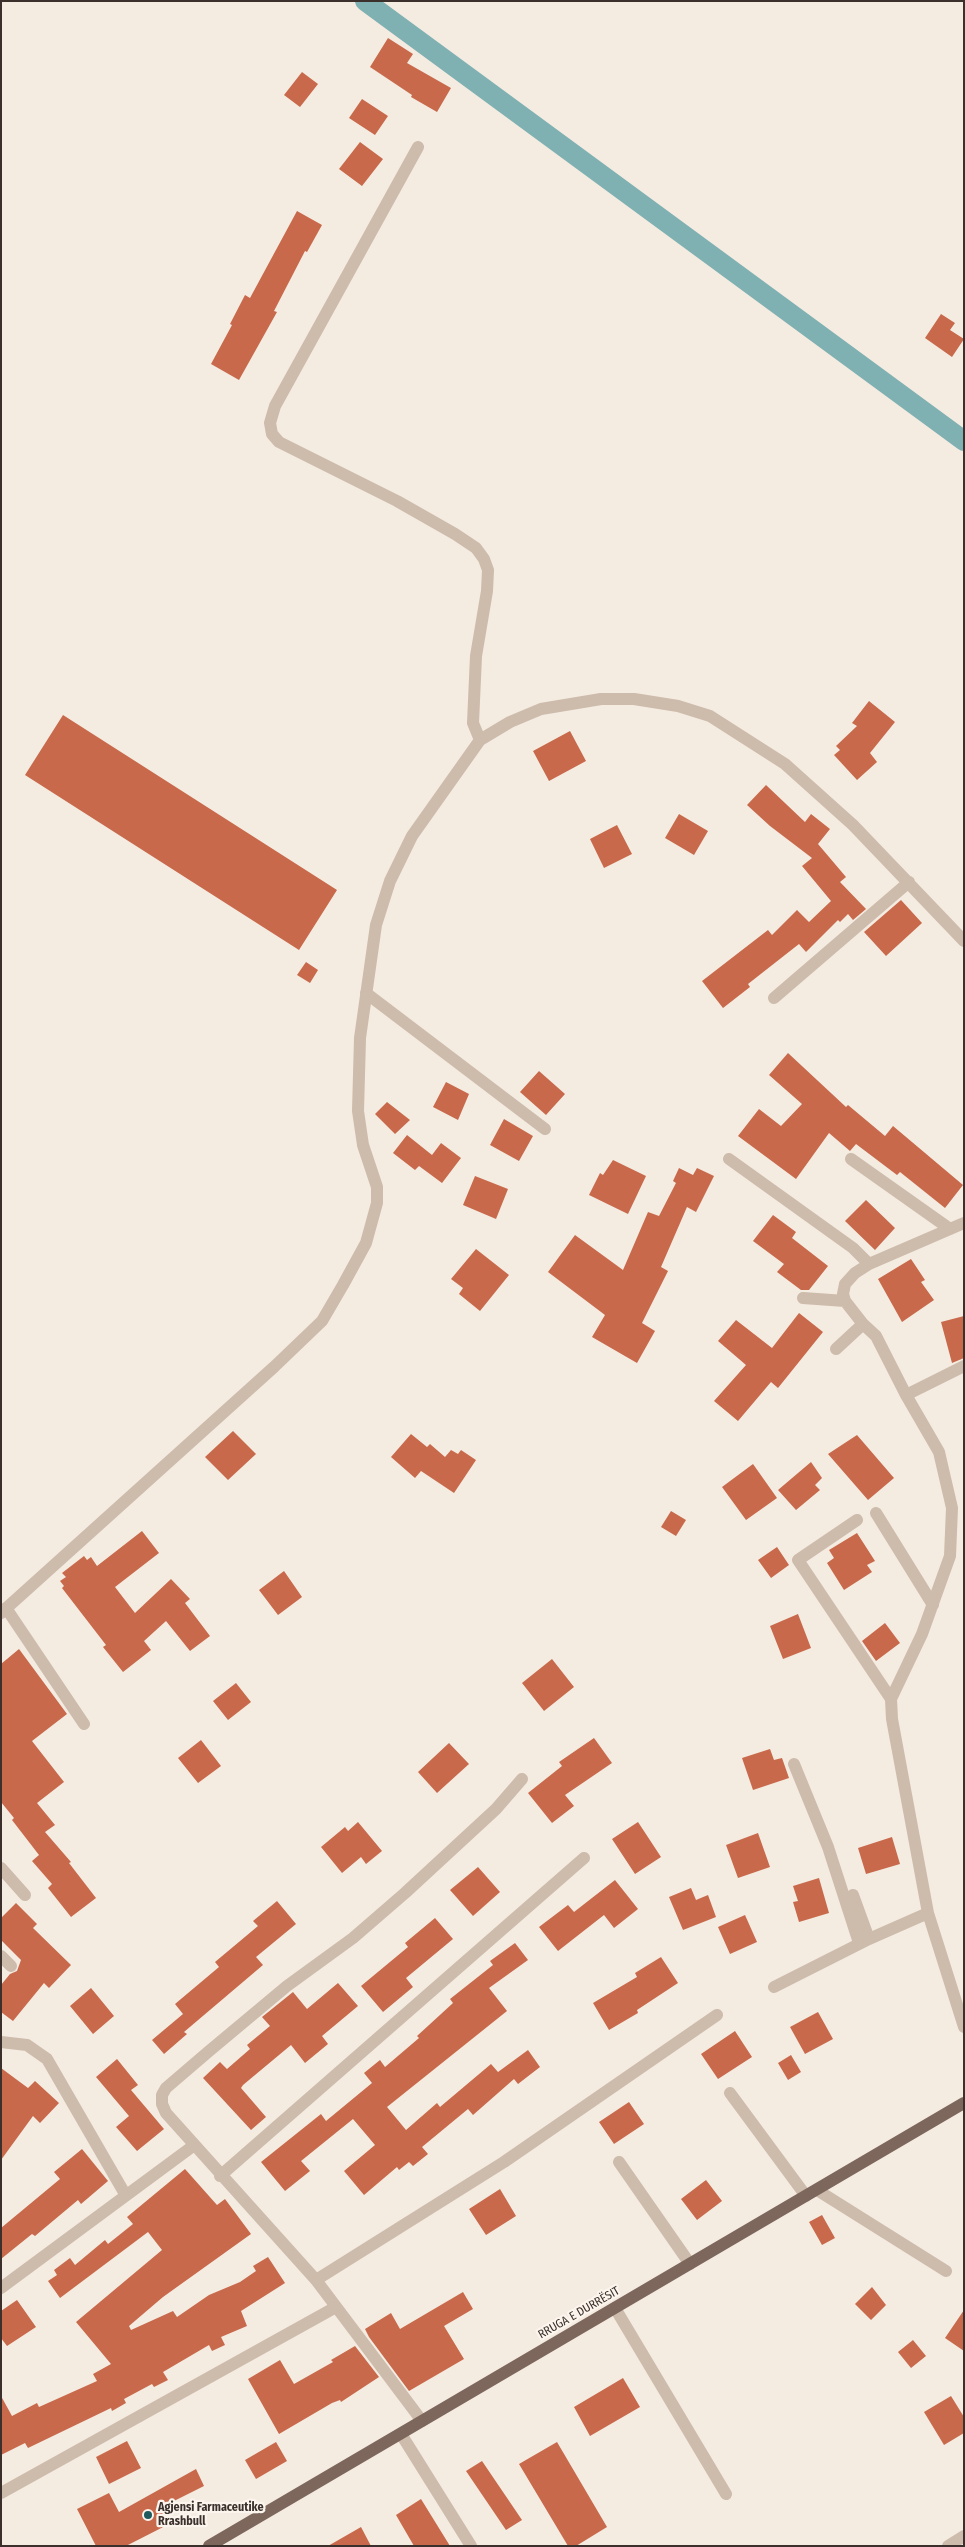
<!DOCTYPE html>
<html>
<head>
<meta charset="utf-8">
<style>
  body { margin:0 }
  #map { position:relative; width:965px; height:2547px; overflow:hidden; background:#f4ebe1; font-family:"Fira Sans Condensed",sans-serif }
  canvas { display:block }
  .frame { position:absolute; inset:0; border:2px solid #3b302b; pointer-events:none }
</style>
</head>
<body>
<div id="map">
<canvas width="965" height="2547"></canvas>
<div class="frame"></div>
</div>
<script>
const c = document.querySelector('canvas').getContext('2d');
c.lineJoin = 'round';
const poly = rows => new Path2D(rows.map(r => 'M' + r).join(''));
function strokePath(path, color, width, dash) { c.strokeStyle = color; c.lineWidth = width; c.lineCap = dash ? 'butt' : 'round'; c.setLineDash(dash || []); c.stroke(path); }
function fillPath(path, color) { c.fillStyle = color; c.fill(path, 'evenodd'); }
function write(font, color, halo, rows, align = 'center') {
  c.font = font + ' "Fira Sans Condensed",sans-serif'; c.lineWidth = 4.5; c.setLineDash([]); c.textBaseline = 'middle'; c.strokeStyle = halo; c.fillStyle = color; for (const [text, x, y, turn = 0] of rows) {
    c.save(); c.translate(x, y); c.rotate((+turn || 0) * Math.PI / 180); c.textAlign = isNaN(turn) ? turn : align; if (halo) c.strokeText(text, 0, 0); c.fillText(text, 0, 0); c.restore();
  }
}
strokePath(poly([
  [365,1,964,441]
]), '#7fb0b2', 20);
fillPath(poly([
  [388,38,413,54,407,63,451,88,437,112,411,97,412,95,370,67],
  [302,72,318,84,300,107,284,95],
  [362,99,388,116,375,135,349,118],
  [360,142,383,159,362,186,339,169],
  [297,211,322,225,307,252,305,251,274,311,277,312,239,380,211,364,232,325,230,324,245,295,250,298],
  [941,314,955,323,950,330,964,339,952,357,925,338],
  [869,701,895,722,870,753,877,762,857,780,834,755,840,750,836,746,857,726,852,723],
  [63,715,337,890,299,950,25,775],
  [570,731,586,761,549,781,533,751],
  [766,785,805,822,811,814,830,829,818,844,846,877,840,882,866,909,853,920,848,914,840,922,838,920,806,952,799,944,748,984,750,987,723,1008,702,981,768,930,772,935,797,910,809,922,831,901,802,866,812,858,770,826,747,805],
  [679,814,708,831,694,855,665,838],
  [617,825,632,854,604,868,590,839],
  [901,900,922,923,886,956,864,932],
  [306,962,318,970,310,983,297,975],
  [788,1053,846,1107,848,1105,885,1136,893,1126,963,1185,945,1208,900,1172,897,1175,856,1144,850,1151,829,1133,796,1179,738,1136,759,1109,781,1126,802,1104,769,1075],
  [539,1071,565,1094,546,1115,520,1092],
  [446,1082,469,1094,458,1120,433,1107],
  [387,1102,410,1120,395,1134,375,1114],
  [504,1119,533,1136,519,1161,490,1145],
  [407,1135,432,1155,441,1143,461,1158,442,1183,419,1166,415,1170,393,1153],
  [613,1160,646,1176,628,1214,589,1195,600,1173,603,1175],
  [679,1168,693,1175,697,1168,714,1176,696,1212,687,1207,661,1267,668,1271,642,1323,655,1331,637,1363,592,1337,605,1315,548,1272,575,1235,623,1270,648,1212,659,1216,676,1183,673,1181],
  [475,1176,508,1189,496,1219,463,1205],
  [866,1200,895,1228,875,1250,845,1221],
  [773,1215,796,1232,792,1238,828,1266,809,1290,801,1290,777,1272,784,1264,753,1241],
  [476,1249,509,1275,480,1311,459,1294,463,1288,451,1279],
  [911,1259,925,1280,921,1282,934,1300,902,1322,878,1279],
  [799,1313,823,1332,778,1388,771,1382,738,1421,714,1401,746,1365,718,1341,736,1320,772,1348],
  [964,1316,964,1358,952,1363,941,1322],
  [233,1431,256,1454,228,1480,205,1457],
  [411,1434,427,1447,430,1444,445,1457,451,1450,458,1454,461,1450,476,1460,454,1493,421,1471,415,1478,391,1457],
  [857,1435,894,1478,868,1500,828,1454],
  [811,1462,822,1478,815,1485,820,1490,796,1510,778,1490],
  [753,1464,777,1498,746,1520,722,1487],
  [671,1511,686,1520,676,1536,661,1527],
  [142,1531,159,1553,115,1587,135,1613,171,1579,190,1599,185,1603,210,1636,190,1651,166,1621,144,1641,151,1650,123,1672,103,1647,106,1645,62,1588,64,1586,60,1581,66,1577,62,1573,84,1556,87,1560,91,1557,97,1566],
  [857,1533,875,1561,867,1565,872,1572,844,1590,827,1563,834,1558,829,1550],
  [777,1547,789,1565,771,1578,758,1560],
  [284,1571,302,1597,278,1615,259,1590],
  [798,1614,811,1648,783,1659,770,1626],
  [885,1623,900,1643,876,1661,862,1641],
  [19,1649,67,1714,32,1741,64,1782,37,1803,55,1825,45,1832,71,1862,69,1863,96,1898,71,1917,48,1888,52,1884,32,1861,39,1855,12,1820,14,1818,1,1802,1,1664],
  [552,1659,574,1687,544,1711,522,1683],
  [236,1683,251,1702,228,1720,213,1701],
  [594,1738,612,1763,565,1795,574,1806,552,1823,528,1793,562,1766,559,1762],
  [201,1740,221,1766,198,1783,178,1758],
  [449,1743,469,1764,437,1793,418,1772],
  [770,1749,774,1760,782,1758,789,1778,753,1790,742,1758],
  [358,1822,382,1851,366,1864,361,1857,342,1873,321,1847,345,1827,348,1831],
  [638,1822,661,1857,635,1874,612,1839],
  [758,1833,770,1867,738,1878,726,1845],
  [892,1837,900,1864,866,1874,858,1848],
  [478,1867,500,1892,473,1916,450,1890],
  [819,1878,829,1913,799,1922,793,1902,798,1901,793,1886],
  [615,1880,638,1909,614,1928,604,1915,558,1951,539,1927,568,1905,574,1912],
  [691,1888,696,1900,708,1895,716,1917,683,1930,669,1897],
  [277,1901,296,1924,256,1957,263,1965,184,2032,187,2034,164,2054,152,2040,183,2014,175,2004,219,1967,215,1962,258,1926,253,1921],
  [16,1903,37,1924,33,1928,71,1965,49,1988,44,1983,13,2021,1,2012,1,1985,10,1974,17,1971,21,1960,1,1940,1,1918],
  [745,1915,757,1942,730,1954,718,1927],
  [435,1918,453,1939,406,1978,413,1987,383,2012,361,1986,408,1947,405,1943],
  [515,1943,528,1960,489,1988,507,2011,387,2107,406,2130,437,2103,440,2107,491,2064,498,2072,528,2050,540,2067,518,2084,514,2079,473,2115,468,2109,422,2147,428,2154,413,2166,409,2162,399,2170,397,2167,364,2195,344,2171,375,2145,353,2119,301,2161,310,2171,285,2191,261,2162,321,2114,326,2121,372,2083,364,2073,380,2060,385,2067,419,2038,417,2036,453,2003,450,1999,493,1965,490,1961],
  [661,1957,678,1983,637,2010,638,2013,609,2030,593,2003,637,1977,635,1973],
  [338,1983,358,2006,322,2036,328,2044,305,2063,291,2045,243,2085,241,2088,266,2117,251,2130,203,2078,220,2062,227,2069,250,2049,247,2045,270,2026,262,2017,293,1992,307,2009],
  [91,1988,114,2016,93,2034,70,2006],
  [818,2012,833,2039,805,2054,790,2027],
  [735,2031,752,2057,718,2079,701,2054],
  [791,2055,801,2072,788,2080,778,2063],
  [117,2059,138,2085,131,2090,164,2129,137,2151,116,2127,129,2116,96,2077],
  [1,2068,28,2088,35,2081,59,2103,40,2123,33,2116,1,2160],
  [629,2102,644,2124,614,2144,599,2122],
  [82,2149,108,2181,81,2204,78,2200,35,2236,32,2234,1,2259,1,2228,60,2179,54,2172],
  [185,2169,217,2205,225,2199,251,2234,163,2297,129,2326,131,2330,173,2311,177,2317,209,2295,240,2282,256,2271,253,2266,268,2257,285,2283,241,2311,247,2326,221,2337,225,2345,212,2351,209,2345,163,2372,168,2380,154,2387,152,2384,124,2399,126,2403,112,2411,111,2408,28,2448,25,2443,1,2455,1,2396,12,2416,37,2403,39,2407,97,2381,93,2374,111,2364,76,2322,162,2250,148,2232,60,2298,48,2281,57,2275,54,2270,70,2258,75,2265,105,2240,108,2244,133,2224,127,2217],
  [706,2180,722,2201,697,2220,681,2199],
  [500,2189,516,2216,486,2235,469,2209],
  [822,2215,835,2238,822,2245,809,2222],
  [872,2287,886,2305,871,2320,855,2304],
  [463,2292,473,2309,444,2326,464,2359,409,2391,369,2337,365,2329,391,2313,400,2329],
  [17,2300,36,2327,7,2346,1,2338,1,2311],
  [964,2310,964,2351,945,2338],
  [913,2340,926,2356,911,2368,898,2352],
  [355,2346,379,2377,341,2402,340,2400,332,2403,279,2434,248,2379,280,2360,294,2384,333,2362,331,2360],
  [623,2378,640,2407,590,2436,574,2407],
  [951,2396,964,2417,964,2433,944,2445,924,2412],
  [127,2441,141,2468,109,2484,96,2457],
  [276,2442,287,2461,256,2479,245,2460],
  [557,2442,607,2527,576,2546,568,2546,519,2464],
  [482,2461,522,2520,506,2530,466,2471],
  [196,2469,204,2486,164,2506,173,2522,126,2546,96,2546,77,2509,109,2493,119,2512],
  [421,2499,450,2546,414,2546,396,2515],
  [361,2527,371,2546,328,2546]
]), '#c8694b');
strokePath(poly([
  [418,147,275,406,270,423,272,434,279,442,397,501,455,534,476,548,484,559,488,570,487,591,476,656,473,723,480,740],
  [366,993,545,1129],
  [774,998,909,882],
  [729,1159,853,1248,869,1264],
  [851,1159,950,1229],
  [964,1223,869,1264,855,1273,845,1284,843,1294,845,1301,863,1324,876,1336,906,1395,939,1452,952,1508,950,1556,922,1634,891,1699,892,1719,928,1913,964,2027],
  [803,1298,845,1301],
  [836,1349,863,1324],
  [906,1395,964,1366],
  [876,1513,933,1605],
  [857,1520,798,1560,891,1699],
  [6,1608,84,1724],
  [1,1613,274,1367,322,1321,343,1285,366,1243,377,1203,377,1187,363,1145,358,1111,360,1038,376,925,390,881,412,836,480,740,510,722,541,709,601,699,634,699,678,706,710,716,785,764,853,825,964,941],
  [794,1764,828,1847,859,1943],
  [1,1868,25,1895],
  [853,1895,869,1939],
  [1,1956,11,1966],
  [774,1987,869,1939,928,1913],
  [1,2042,27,2045,47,2059,125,2194],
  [730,2093,806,2196],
  [619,2162,690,2264],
  [220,2176,584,1858],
  [817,2190,946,2271],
  [316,2280,504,2162,717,2015],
  [1,2288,193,2146],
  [615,2308,726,2494],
  [422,2421,316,2280,166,2113,162,2104,162,2095,166,2088,208,2052,287,1986,353,1938,405,1893,496,1809,522,1779],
  [401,2434,471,2546],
  [1,2493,336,2307],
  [948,2546,964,2536]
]), '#cdbbac', 12);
strokePath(poly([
  [209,2546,964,2103]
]), '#7d675c', 12);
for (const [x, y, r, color] of [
  [148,2515,5,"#1f5a5e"]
]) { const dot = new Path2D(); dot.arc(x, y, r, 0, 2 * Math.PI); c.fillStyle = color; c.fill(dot); strokePath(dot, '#fbf5ee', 2); }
write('12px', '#3b302b', '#fbf5ee', [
  ["RRUGA E DURRËSIT",579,2313,-30]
]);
write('bold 12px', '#3b302b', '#fbf5ee', [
  ["Agjensi Farmaceutike",158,2508],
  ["Rrashbull",158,2522]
], 'left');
</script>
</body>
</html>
